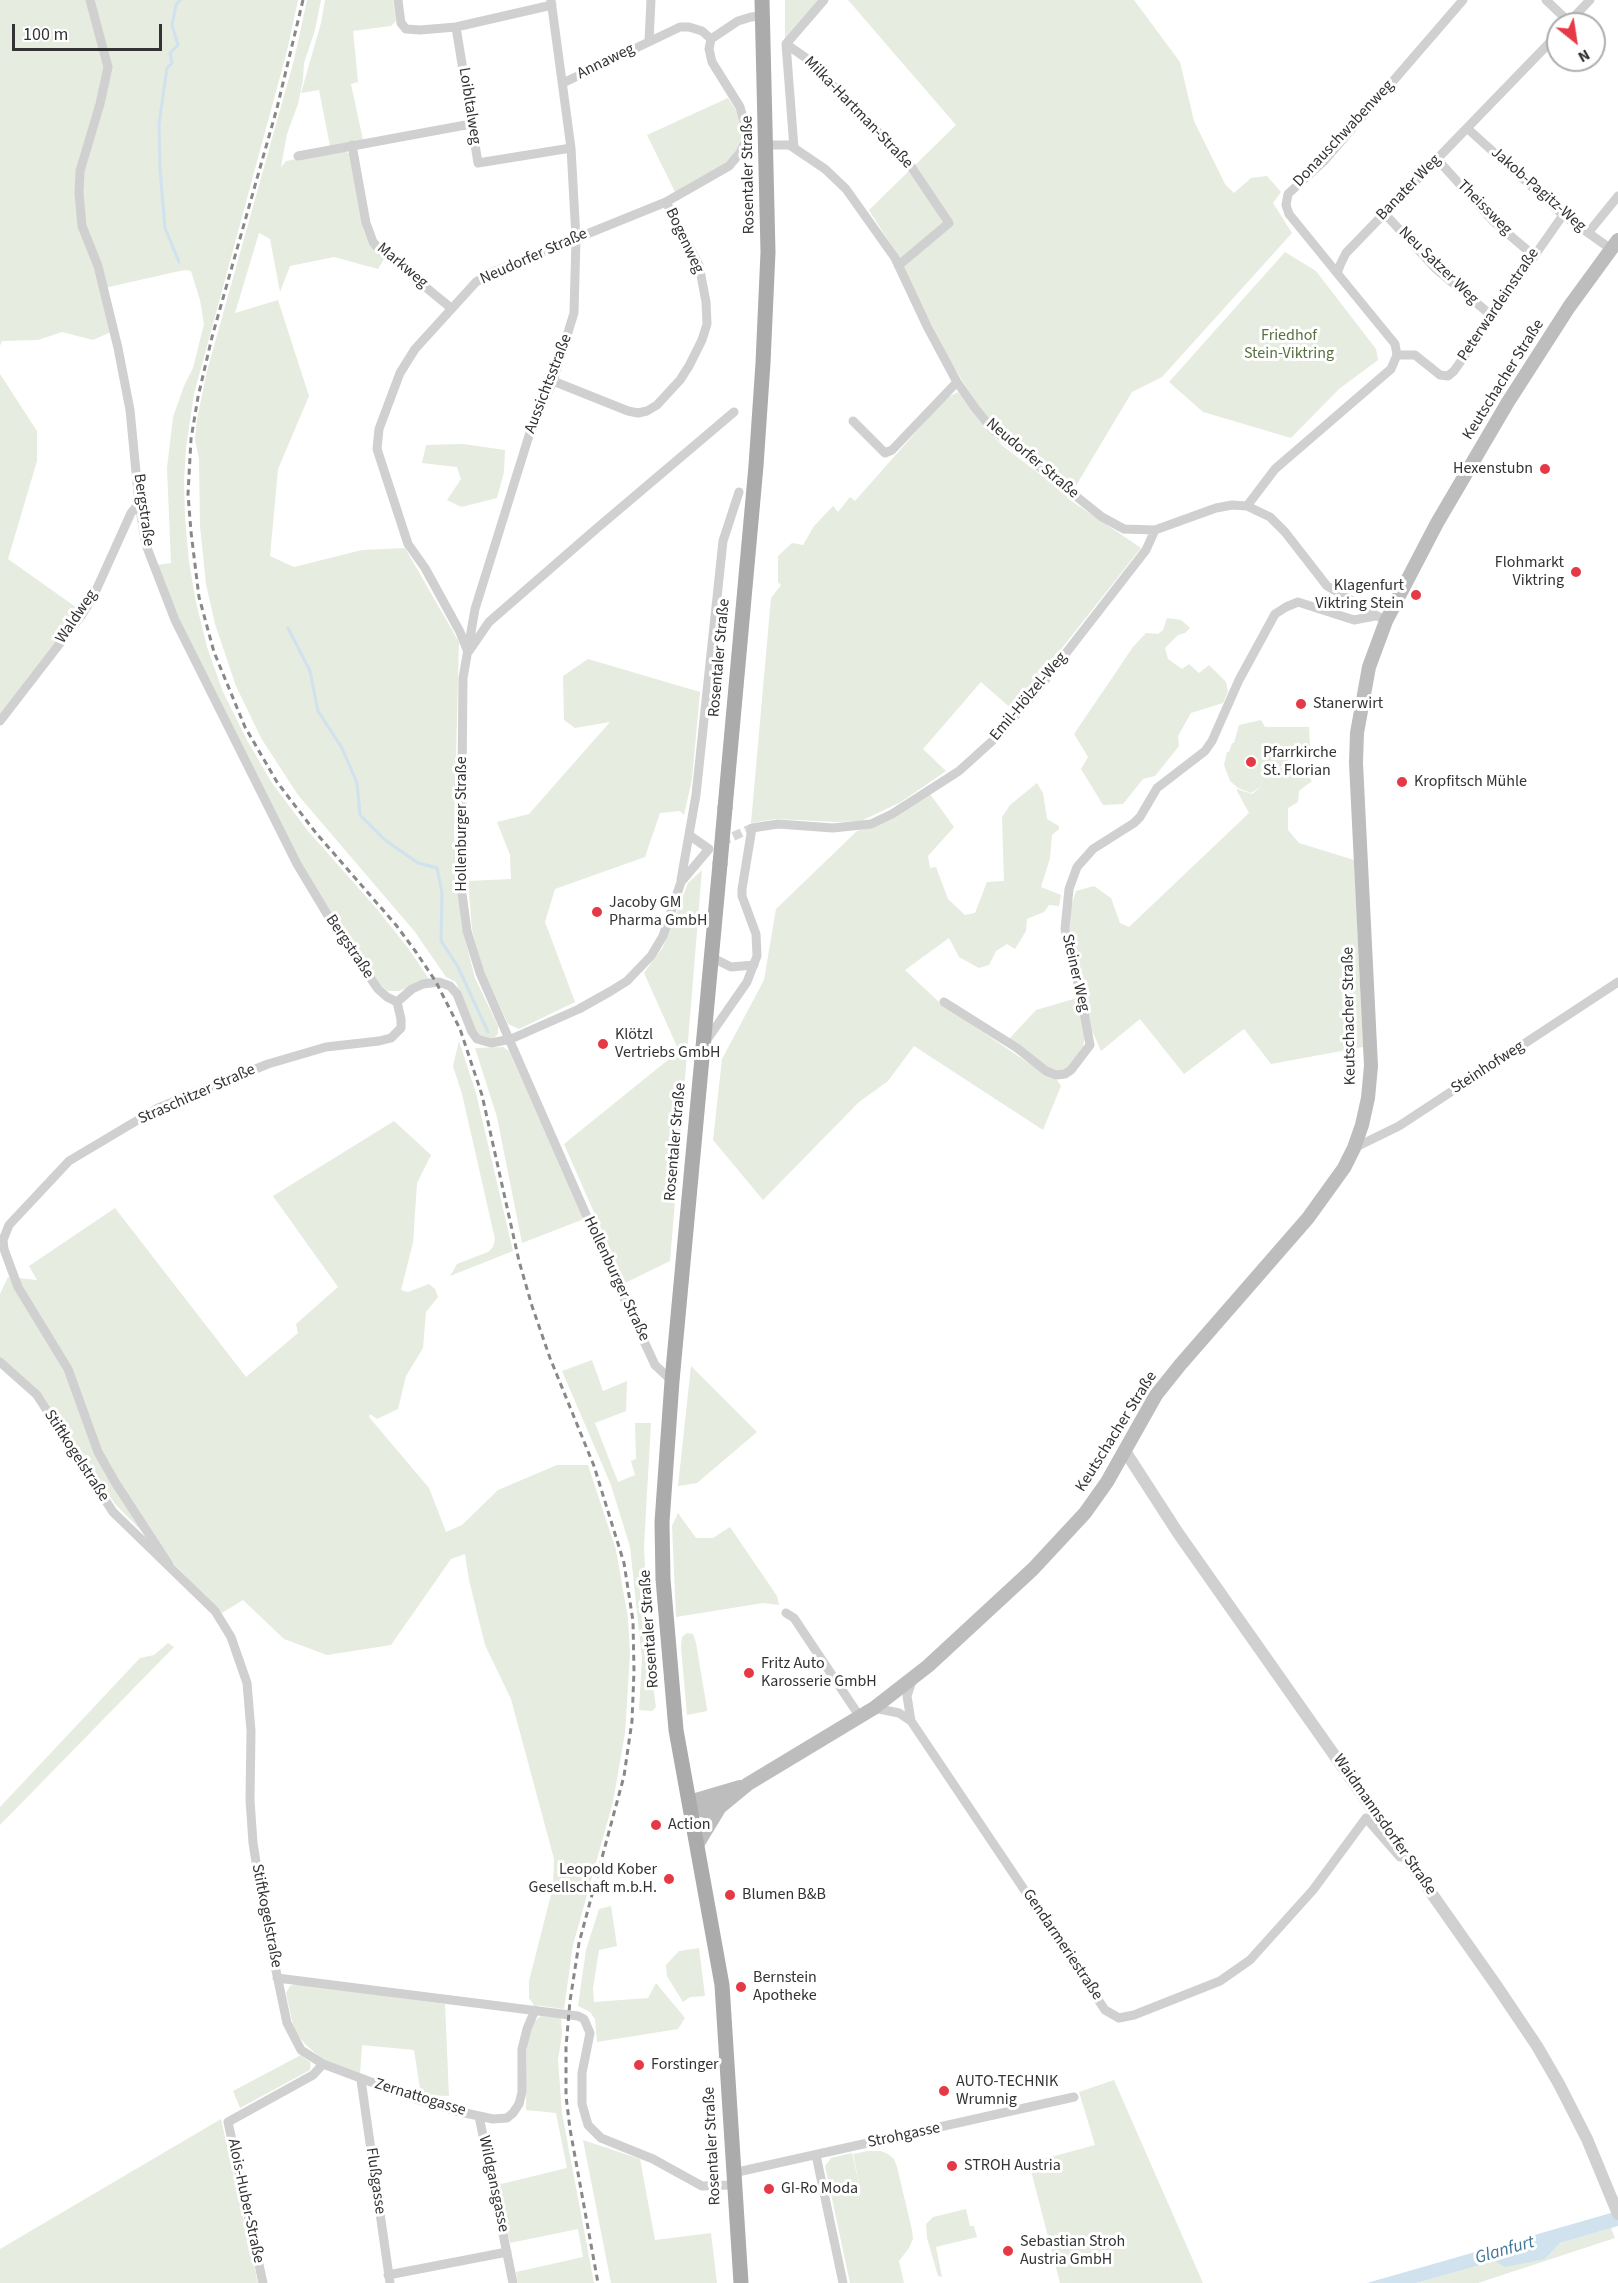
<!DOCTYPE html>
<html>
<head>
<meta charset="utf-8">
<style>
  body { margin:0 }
  #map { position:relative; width:1618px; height:2283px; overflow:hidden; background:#fff; font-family:"Source Sans 3",sans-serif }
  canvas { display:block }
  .north { position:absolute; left:1546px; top:12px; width:60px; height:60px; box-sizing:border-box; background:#fff; border:2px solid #adadad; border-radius:50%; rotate:150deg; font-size:16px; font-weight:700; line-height:24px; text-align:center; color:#333 }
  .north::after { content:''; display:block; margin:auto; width:21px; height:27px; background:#e63946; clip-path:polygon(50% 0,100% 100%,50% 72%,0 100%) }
  .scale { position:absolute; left:12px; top:24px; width:150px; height:27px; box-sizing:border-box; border:3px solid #333; border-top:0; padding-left:8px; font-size:18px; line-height:21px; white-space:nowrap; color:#333; -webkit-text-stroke:4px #fff; paint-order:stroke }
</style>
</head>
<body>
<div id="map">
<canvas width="1618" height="2283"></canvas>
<div class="north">N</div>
<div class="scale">100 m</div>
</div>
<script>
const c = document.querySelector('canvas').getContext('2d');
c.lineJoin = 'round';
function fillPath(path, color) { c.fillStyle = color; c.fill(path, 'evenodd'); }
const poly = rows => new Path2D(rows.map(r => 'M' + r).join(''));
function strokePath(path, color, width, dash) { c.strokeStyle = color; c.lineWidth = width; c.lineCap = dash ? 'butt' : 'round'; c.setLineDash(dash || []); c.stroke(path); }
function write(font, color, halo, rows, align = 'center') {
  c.font = font + ' "Source Sans 3",sans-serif'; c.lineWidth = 6; c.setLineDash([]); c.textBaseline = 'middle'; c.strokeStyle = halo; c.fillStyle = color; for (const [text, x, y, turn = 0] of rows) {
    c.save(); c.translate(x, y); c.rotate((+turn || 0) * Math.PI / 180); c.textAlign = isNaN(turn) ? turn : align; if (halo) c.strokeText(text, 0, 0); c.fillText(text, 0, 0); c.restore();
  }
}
fillPath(poly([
  [0,0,298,0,287,51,194,394,186,448,184,481,185,518,189,562,196,602,207,647,223,692,248,742,272,783,308,831,376,908,408,948,429,979,399,991,388,991,378,983,342,931,302,866,179,619,156,565,171,563,167,468,173,417,184,386,193,368,204,324,200,300,191,271,184,270,100,289,111,332,93,340,62,332,38,340,2,341,0,346],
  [307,0,321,0,315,30,304,63,303,80,298,104,287,134,281,167,286,161,343,150,350,154,363,229,369,244,384,259,378,269,334,257,290,266,280,292,270,239,259,233,235,313,278,300,309,396,278,469,270,556,294,567,362,550,405,548,459,642,454,833,457,885,462,928,475,978,498,1026,498,1034,494,1038,487,1039,477,1034,456,982,446,977,415,932,298,795,261,738,236,686,215,624,206,584,200,526,199,459,195,439,197,419,207,371,294,60],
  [325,0,393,0,396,21,391,26,353,31,358,82,351,84,363,140,330,146,319,90,301,93,321,23],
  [785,0,820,0,785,40],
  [848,0,1134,0,1180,62,1194,121,1225,184,1234,193,1251,178,1267,176,1281,192,1273,203,1292,233,1162,377,1132,392,1074,489,994,426,980,409,949,359,893,248,869,210,956,125],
  [728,98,740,116,743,132,737,150,727,162,675,192,647,135],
  [1285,252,1316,271,1376,349,1378,360,1339,389,1291,438,1203,412,1169,382],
  [0,374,37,431,37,461,8,559,80,610,0,714],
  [958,392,985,428,1003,446,1064,493,1070,500,1141,548,1013,710,981,682,923,749,946,771,901,802,861,821,838,822,775,819,751,823,771,598,781,585,778,582,778,556,792,543,803,545,814,526,833,506,838,512,850,497,855,501,946,398],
  [463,444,505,450,504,472,497,498,461,507,447,500,461,479,457,467,422,463,426,445],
  [1167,618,1181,620,1190,628,1185,633,1178,635,1165,648,1168,659,1182,669,1189,664,1199,673,1209,665,1226,682,1228,692,1223,703,1191,713,1178,736,1179,746,1155,776,1143,779,1123,804,1103,805,1081,769,1088,757,1074,734,1133,647,1146,633,1158,634,1163,630],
  [588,659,700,692,692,779,684,815,680,811,660,813,645,857,555,889,545,922,575,1002,519,1029,508,1024,484,973,472,930,468,881,511,879,510,855,497,822,529,814,610,722,575,728,564,720,563,676],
  [1261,720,1265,727,1309,727,1310,747,1285,762,1268,781,1286,763,1297,763,1312,781,1299,791,1298,802,1288,808,1288,830,1299,843,1354,860,1363,1047,1271,1064,1244,1029,1184,1074,1140,1019,1101,1051,1089,1024,1083,984,1070,929,1071,906,1076,891,1094,886,1111,898,1120,923,1129,927,1249,813,1237,791,1237,789,1252,794,1262,786,1251,793,1238,788,1230,781,1224,765,1227,752,1229,752,1232,743,1234,743,1239,725],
  [1037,783,1043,793,1047,819,1059,826,1059,829,1052,835,1050,858,1041,887,1061,895,1059,906,1049,905,1044,912,1027,919,1026,931,1015,949,1007,944,996,951,989,965,979,968,959,957,949,938,905,970,940,1003,1049,1077,1057,1080,1061,1086,1043,1130,914,1046,888,1081,859,1102,763,1200,713,1140,722,1059,764,980,776,909,857,831,875,826,930,794,954,827,928,856,930,868,936,867,948,899,965,915,975,913,987,882,1004,881,1002,817,1010,805],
  [702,870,670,1261,625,1283,564,1144,679,1051,644,973,663,947,688,883],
  [1077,998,1085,1035,1083,1047,1069,1067,1060,1072,1048,1068,1009,1039,1036,1010],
  [459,1041,476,1093,513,1251,450,1276,457,1264,488,1252,493,1247,495,1239,462,1094,453,1066],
  [503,1047,509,1051,584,1219,522,1243,497,1117,475,1048],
  [394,1121,431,1155,417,1183,413,1243,401,1290,408,1292,429,1284,435,1289,438,1297,426,1312,423,1348,406,1376,398,1409,377,1419,370,1414,369,1417,429,1488,446,1532,462,1525,498,1490,557,1465,588,1465,616,1550,628,1618,630,1654,625,1733,613,1802,573,1945,564,2009,534,2005,529,1998,529,1981,553,1887,554,1859,511,1699,485,1645,469,1580,465,1554,451,1559,391,1645,327,1655,284,1639,243,1600,222,1613,115,1504,42,1394,0,1358,0,1294,8,1277,37,1280,29,1266,115,1208,246,1377,298,1333,296,1324,338,1287,273,1196],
  [592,1360,603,1391,627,1381,626,1411,595,1423,618,1482,635,1475,631,1461,636,1459,635,1423,651,1423,644,1546,649,1660,656,1707,652,1711,639,1710,642,1659,630,1547,611,1485,562,1371],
  [691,1366,757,1432,697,1483,678,1486],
  [678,1513,696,1538,713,1538,730,1527,777,1596,779,1605,763,1603,676,1617,672,1526],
  [687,1633,693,1634,696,1643,707,1709,707,1711,687,1715,681,1647,682,1637],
  [168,1643,174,1647,0,1825,0,1807,140,1658,154,1655],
  [611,1906,617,1946,599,1950,593,1988,594,2002,648,1998,656,1983,685,2018,678,2029,597,2042,595,2019,590,2012,578,2006,586,1950,599,1909],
  [699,1948,705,1996,690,1997,683,2002,667,1976,666,1965,679,1951],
  [298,1984,445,2004,449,2096,421,2095,414,2050,362,2045,360,2075,323,2060,305,2044,294,2030,286,1993,290,1986],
  [541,2016,561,2017,562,2034,558,2060,562,2113,594,2283,518,2283,516,2272,583,2257,578,2229,510,2243,497,2185,567,2168,556,2113,526,2110,527,2045,531,2028,535,2021],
  [301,2055,311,2063,310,2070,240,2108,233,2091],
  [1114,2080,1203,2283,1060,2283,1029,2163,1095,2145,1079,2092],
  [221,2119,258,2283,0,2283,0,2249],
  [583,2140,640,2159,655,2240,711,2233,717,2283,611,2283],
  [868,2151,881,2151,888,2154,894,2159,897,2167,912,2230,913,2239,909,2248,899,2261,904,2283,850,2283,825,2166,831,2158,852,2153,864,2206,853,2154],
  [966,2209,970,2226,974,2226,977,2237,936,2247,942,2277,938,2276,927,2238,926,2224,933,2217],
  [1611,2228,1615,2238,1478,2283,1416,2283,1495,2261,1545,2259,1560,2243]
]), '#e6ecdf');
fillPath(poly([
  [1618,2211,1618,2226,1560,2243,1545,2259,1505,2267,1495,2261,1416,2283,1367,2283]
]), '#cfe2ee');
strokePath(poly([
  [179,262,165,228,160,169,159,124,167,68,172,63,170,53,178,45,172,25,176,5,180,0],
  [288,628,310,671,318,711,342,748,357,783,360,815,385,840,418,863,437,868,442,893,441,941,457,965,488,1032]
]), '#cfe2ee', 3);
strokePath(poly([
  [721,842,752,828]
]), '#d6d6d6', 9, [9, 4.5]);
strokePath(poly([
  [90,0,108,67,100,104,80,171,79,193,82,226,98,266,118,348,130,410,139,503,146,545,175,620,297,864,336,929,378,989,387,997,397,1002],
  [398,0,401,23,406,29,420,30,456,27,552,5],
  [551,0,571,148,576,238,574,313,553,381,532,426,475,609,463,678,461,886,467,931,480,973,599,1244,655,1365,672,1381],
  [1546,0,1569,22],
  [1567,24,1590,0],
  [456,27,478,163,571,148],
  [649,41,651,0],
  [786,44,806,58,910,165,949,223,899,265],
  [786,44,794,148],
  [786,44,824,0],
  [563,83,680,27,689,27,702,31,711,39],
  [1468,129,1563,215,1611,249],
  [352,145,366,223,373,242,378,248,451,308],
  [767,145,789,145,794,148,825,169,846,189,895,258,927,326,957,382,975,408,992,429,1102,517,1124,529,1155,530,1216,508,1232,505,1247,506,1270,517,1285,532,1327,586,1386,621],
  [298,156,471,124],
  [1437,159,1493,221,1533,255],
  [1385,214,1435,268,1492,316],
  [1588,233,1618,196],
  [1337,273,1289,214,1286,205,1288,194,1324,161,1463,0],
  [1397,355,1395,344,1337,273,1341,263,1346,253,1558,34],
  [1397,355,1415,355,1440,375,1448,376,1454,371,1563,215],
  [553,381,628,411,638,413,647,411,657,405,680,380,689,366,702,340,707,324,706,302,699,265,666,202],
  [853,421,885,453,892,450,957,382],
  [1247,506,1275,469,1391,369,1397,355],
  [469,651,489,622,596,529,734,412],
  [468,652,460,632,425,568,408,544,377,449,379,429,400,373,415,349,476,282,493,272,666,202,729,166,740,153,746,140,746,128,740,107,712,62,709,49,711,39,738,21,751,17,762,16],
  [0,721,81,616,93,597,131,513,139,503],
  [681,880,696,795,723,541,739,492],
  [711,957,731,967,754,965],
  [944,1002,1017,1048,1046,1071,1056,1075,1065,1074,1071,1070,1090,1045,1081,996,1065,929,1069,889,1077,867,1093,849,1134,823,1140,817,1157,788,1205,751,1212,741,1239,680,1275,614,1286,607,1298,602,1354,620,1375,616],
  [704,1044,747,982,757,956,756,934,742,896,742,889,752,828,778,824,833,828,871,824,892,814,959,771,1000,734,1042,684,1146,550,1155,530],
  [1354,1148,1399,1126,1618,982],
  [0,1362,37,1395,113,1512,215,1611,231,1637,247,1683,251,1731,250,1800,253,1843,265,1918,287,2023,301,2050,323,2064,419,2100,456,2111,493,2119,507,2118,513,2113,519,2104,522,2092,522,2049,527,2029,535,2010],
  [169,1565,115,1482,98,1452,68,1369,18,1287,4,1249,3,1240,9,1225,69,1161,158,1108,268,1064,326,1047,379,1041,391,1038,401,1028,401,1019,397,1002,412,989,423,984,439,982,450,986,457,994,472,1032,477,1039,491,1043,511,1039,579,1009,611,991,627,981,651,956,663,936,681,882,709,849,689,835],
  [786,1613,794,1618,860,1717],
  [874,1708,899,1713,911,1721,1105,2010,1119,2018,1134,2015,1220,1981,1250,1960,1313,1890,1366,1818,1400,1857],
  [911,1721,907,1696,913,1678],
  [277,1978,578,2016,584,2019,590,2033,582,2073,582,2104,588,2125,601,2138,653,2159,702,2186,733,2185],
  [361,2080,390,2283],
  [479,2116,513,2283],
  [816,2155,843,2283],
  [733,2173,1074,2097],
  [388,2275,507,2252],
  [263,2283,228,2122,313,2075,323,2064]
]), '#d0d0d0', 9);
strokePath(poly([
  [1125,1451,1178,1533,1496,1985,1537,2046,1559,2084,1587,2139,1618,2214]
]), '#d0d0d0', 12);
strokePath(poly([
  [689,1802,697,1809,705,1811,720,1807,748,1784,874,1708,928,1666,1033,1569,1085,1513,1107,1482,1156,1395,1180,1365,1308,1218,1344,1168,1354,1148,1362,1125,1368,1098,1371,1066,1356,763,1357,733,1369,667,1386,621,1437,523,1508,402,1569,307,1618,240],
  [689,1802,740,1787],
  [697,1845,720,1807]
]), '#bdbdbd', 14);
strokePath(poly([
  [725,808,756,466,763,363,768,252,762,0],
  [720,864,672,1381,662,1522,663,1579,676,1730,722,1985,741,2283]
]), '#ababab', 15);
strokePath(poly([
  [303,0,277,108,212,337,198,397,191,439,188,494,191,532,199,597,214,652,245,727,277,782,316,833,396,925,416,952,436,982,460,1029,482,1095,519,1261,532,1306,550,1358,594,1466,624,1563,633,1621,634,1671,632,1721,624,1776,579,1943,570,2001,566,2047,566,2096,570,2129,598,2283]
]), '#888', 3, [6, 4.5]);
strokePath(poly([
  [720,864,725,808]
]), '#ababab', 15);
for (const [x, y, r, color] of [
  [1545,469,6,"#e63946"],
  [1576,572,6,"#e63946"],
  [1416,595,6,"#e63946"],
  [1301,704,6,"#e63946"],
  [1251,762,6,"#e63946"],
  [1402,782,6,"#e63946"],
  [597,912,6,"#e63946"],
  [603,1044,6,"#e63946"],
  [749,1673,6,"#e63946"],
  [656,1825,6,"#e63946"],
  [669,1879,6,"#e63946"],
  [730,1895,6,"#e63946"],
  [741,1987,6,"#e63946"],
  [639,2065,6,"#e63946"],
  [944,2091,6,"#e63946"],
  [952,2166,6,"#e63946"],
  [769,2189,6,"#e63946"],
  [1008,2251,6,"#e63946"]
]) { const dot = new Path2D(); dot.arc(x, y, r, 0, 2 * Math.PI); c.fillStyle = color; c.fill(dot); strokePath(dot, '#fff', 2); }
write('16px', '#333', '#fff', [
  ["Annaweg",606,62,-26],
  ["Loibltalweg",469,106,81],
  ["Milka-Hartman-Straße",858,113,46],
  ["Donauschwabenweg",1344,134,-47],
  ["Rosentaler Straße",749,175,-91],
  ["Banater Weg",1409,188,-46],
  ["Jakob-Pagitz-Weg",1538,190,41],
  ["Theissweg",1484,208,45],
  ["Bogenweg",684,241,65],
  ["Neudorfer Straße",534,257,-24],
  ["Markweg",402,266,40],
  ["Neu Satzer Weg",1438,266,44],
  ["Peterwardeinstraße",1499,305,-56],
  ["Keutschacher Straße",1504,380,-58],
  ["Aussichtsstraße",549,384,-69],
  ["Neudorfer Straße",1032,459,40],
  ["Bergstraße",143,510,82],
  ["Waldweg",77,617,-56],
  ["Rosentaler Straße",720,658,-85],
  ["Emil-Hölzel-Weg",1029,697,-50],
  ["Hollenburger Straße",462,824,-90],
  ["Bergstraße",349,947,56],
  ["Steiner Weg",1075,973,77],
  ["Keutschacher Straße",1350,1016,-91],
  ["Steinhofweg",1488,1068,-33],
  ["Straschitzer Straße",197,1095,-24],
  ["Rosentaler Straße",676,1142,-85],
  ["Hollenburger Straße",616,1279,65],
  ["Keutschacher Straße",1117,1432,-58],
  ["Stiftkogelstraße",76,1456,57],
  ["Rosentaler Straße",650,1629,-94],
  ["Waidmannsdorfer Straße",1384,1825,55],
  ["Stiftkogelstraße",266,1916,79],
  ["Gendarmeriestraße",1062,1945,56],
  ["Zernattogasse",420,2098,17],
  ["Strohgasse",904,2136,-12],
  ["Rosentaler Straße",713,2146,-93],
  ["Flußgasse",375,2181,82],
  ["Wildgansgasse",493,2184,78],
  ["Alois-Huber-Straße",245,2201,78]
]);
write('16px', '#56703f', '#fff', [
  ["Friedhof",1289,336],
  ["Stein-Viktring",1289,354]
]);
write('16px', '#333', '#fff', [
  ["Hexenstubn",1533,469,"right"],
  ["Flohmarkt",1564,563,"right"],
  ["Viktring",1564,581,"right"],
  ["Klagenfurt",1404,586,"right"],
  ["Viktring Stein",1404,604,"right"],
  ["Stanerwirt",1313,704],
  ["Pfarrkirche",1263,753],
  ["St. Florian",1263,771],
  ["Kropfitsch Mühle",1414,782],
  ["Jacoby GM",609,903],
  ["Pharma GmbH",609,921],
  ["Klötzl",615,1035],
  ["Vertriebs GmbH",615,1053],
  ["Fritz Auto",761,1664],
  ["Karosserie GmbH",761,1682],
  ["Action",668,1825],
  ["Leopold Kober",657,1870,"right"],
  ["Gesellschaft m.b.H.",657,1888,"right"],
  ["Blumen B&B",742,1895],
  ["Bernstein",753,1978],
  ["Apotheke",753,1996],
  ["Forstinger",651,2065],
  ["AUTO-TECHNIK",956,2082],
  ["Wrumnig",956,2100],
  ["STROH Austria",964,2166],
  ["GI-Ro Moda",781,2189],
  ["Sebastian Stroh",1020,2242],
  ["Austria GmbH",1020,2260]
], 'left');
write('italic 18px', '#3f7597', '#fff', [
  ["Glanfurt",1505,2251,-16]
]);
</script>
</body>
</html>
